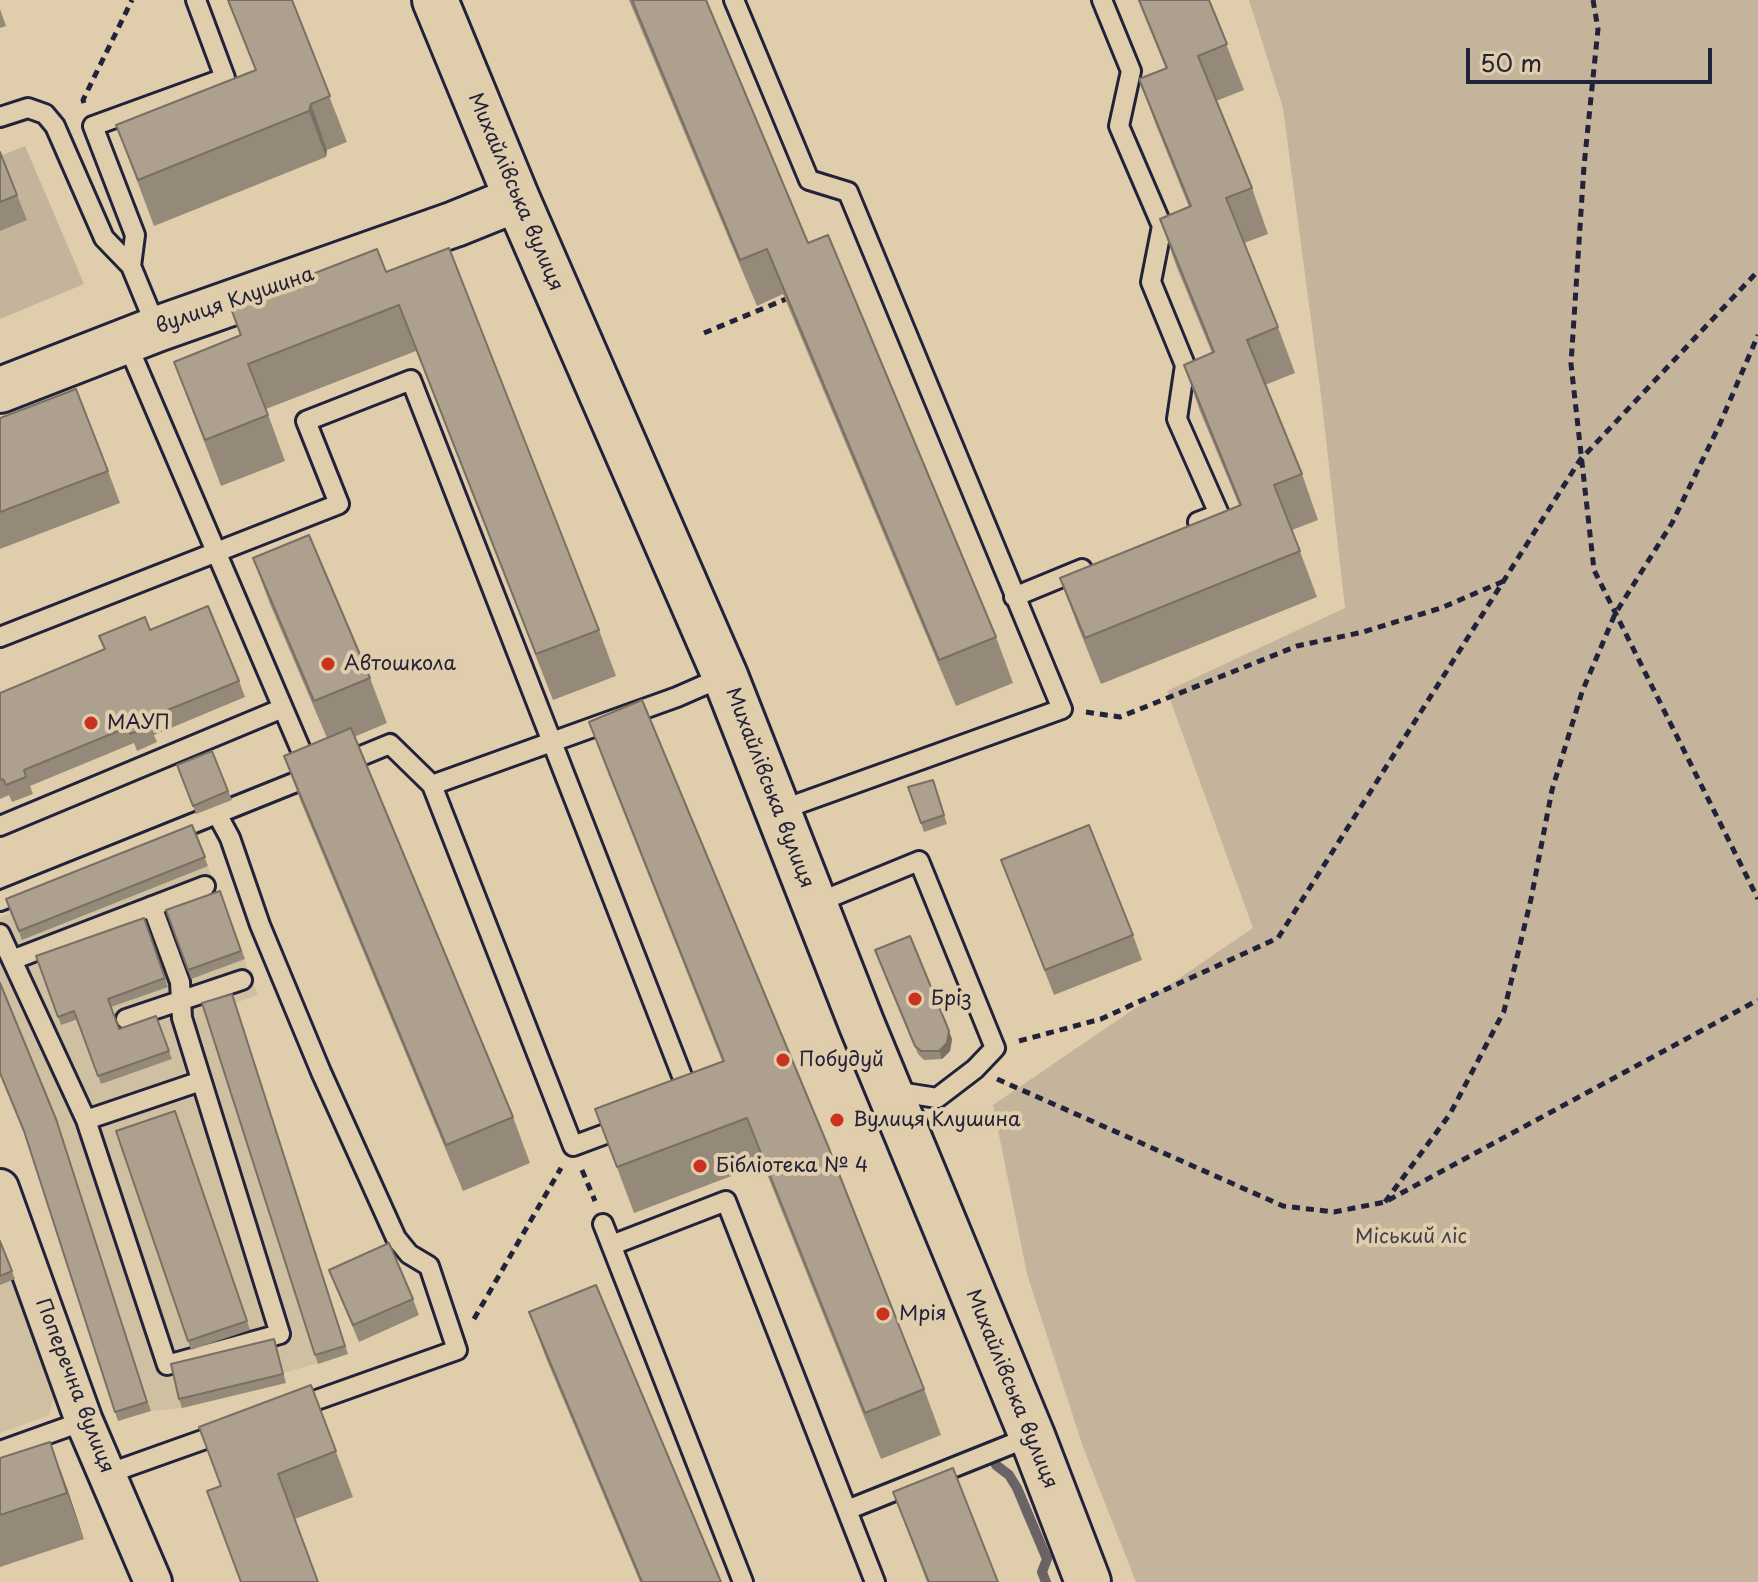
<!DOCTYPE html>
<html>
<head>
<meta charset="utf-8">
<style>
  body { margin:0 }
  #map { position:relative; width:1758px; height:1582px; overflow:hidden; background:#dfcdab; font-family:"Playpen Sans",sans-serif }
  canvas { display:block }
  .scale { position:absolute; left:1466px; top:48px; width:246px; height:36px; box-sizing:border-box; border:4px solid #22223b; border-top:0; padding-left:10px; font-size:24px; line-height:28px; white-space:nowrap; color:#22223b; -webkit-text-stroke:6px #dfcdab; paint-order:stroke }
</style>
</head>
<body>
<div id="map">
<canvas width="1758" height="1582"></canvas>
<div class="scale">50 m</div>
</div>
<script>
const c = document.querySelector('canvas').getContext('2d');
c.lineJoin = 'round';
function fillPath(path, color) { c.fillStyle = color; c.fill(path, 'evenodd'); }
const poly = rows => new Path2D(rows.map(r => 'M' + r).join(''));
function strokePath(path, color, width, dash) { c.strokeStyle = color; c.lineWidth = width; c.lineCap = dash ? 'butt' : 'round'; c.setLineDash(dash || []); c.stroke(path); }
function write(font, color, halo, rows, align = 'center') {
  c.font = font + ' "Playpen Sans",sans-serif'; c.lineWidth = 8; c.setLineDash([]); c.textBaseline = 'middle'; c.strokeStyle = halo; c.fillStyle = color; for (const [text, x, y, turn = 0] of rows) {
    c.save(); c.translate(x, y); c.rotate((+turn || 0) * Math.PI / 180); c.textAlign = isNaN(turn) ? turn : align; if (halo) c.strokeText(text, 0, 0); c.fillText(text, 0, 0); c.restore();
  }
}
fillPath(poly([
  [208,866,258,995,235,1003,348,1354,284,1373,286,1383,182,1408,151,1411,118,1421,27,1139,0,1074,0,917,11,913,9,908],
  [0,1242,57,1386,49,1415,0,1433]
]), '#d0c0a2');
fillPath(poly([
  [1249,0,1758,0,1758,1582,1136,1582,1083,1447,1027,1274,993,1105,1253,928,1167,691,1345,608,1321,395,1283,108],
  [25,146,84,284,0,319,0,156]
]), '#c3b49b');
strokePath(poly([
  [996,1465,1009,1475,1017,1488,1047,1559,1042,1572,1046,1582]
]), '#696365', 10);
const lane = poly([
  [734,0,809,180,848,192,1062,709,778,811],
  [1102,0,1131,71,1119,126,1162,226,1151,282,1185,365,1177,419,1219,514,1198,522],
  [0,117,28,108,45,114,55,126,104,238,131,266],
  [157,329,131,266,135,235,93,126,225,78,196,0],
  [126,341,309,769],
  [1014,597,1082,569],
  [0,637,339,504,306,421,411,380,691,1099],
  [339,765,390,744,432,785,573,1146,627,1126],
  [432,785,677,697,725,676],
  [217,814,230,838,260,925,321,1072,396,1238,409,1254,429,1266,457,1350,294,1408],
  [0,826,283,708],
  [0,901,316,774],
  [814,904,919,861,995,1048,975,1069,937,1098,893,1091],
  [0,934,86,1120,167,1365,280,1334,182,1018,180,982,152,906],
  [12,960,205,886],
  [126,1019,242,980],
  [86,1120,201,1081],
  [603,1224,743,1582],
  [612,1245,726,1201,875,1582],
  [0,1451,84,1421],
  [107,1474,225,1432],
  [847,1510,1032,1436]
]);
const street = poly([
  [0,1188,84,1421,153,1582]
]);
const secondary = poly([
  [435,0,517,199,725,676,862,1025,1032,1436,1088,1582],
  [0,390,157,329,455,224,517,199]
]);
strokePath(lane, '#22223b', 24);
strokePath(street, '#22223b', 42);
strokePath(secondary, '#22223b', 50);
strokePath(poly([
  [1593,0,1598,29,1584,166,1571,364,1594,570,1758,899],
  [84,103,83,100,132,0],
  [704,333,786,299],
  [1086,712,1120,717,1297,646,1363,632,1441,608,1504,581],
  [1019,1041,1101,1019,1278,938,1580,460,1758,271],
  [997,1079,1283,1206,1334,1212,1385,1202,1758,1000],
  [582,1170,595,1201],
  [1385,1202,1450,1114,1504,1011,1531,899,1552,790,1582,692,1615,614,1672,523,1719,426,1758,335],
  [474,1319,561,1168]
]), '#22223b', 5, [8, 6]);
strokePath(lane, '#dfcdab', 18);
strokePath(street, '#dfcdab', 36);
strokePath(secondary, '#dfcdab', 44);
fillPath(poly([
  [227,0,292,0,347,142,327,150,326,157,154,226,116,125,255,70],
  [629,0,706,0,808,243,996,637,1013,683,956,706,783,294,757,306],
  [1138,0,1209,0,1244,90,1216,101,1252,188,1268,234,1244,243,1278,327,1295,373,1265,385,1302,474,1318,520,1292,530,1317,597,1101,684,1077,624,1060,578,1239,505,1200,411,1184,365,1212,353,1176,265,1160,219,1189,207,1156,125,1139,79,1166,69],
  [0,9,6,26,0,28],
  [0,152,27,220,0,231],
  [386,272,599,630,616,676,553,700,416,351,266,409,285,461,221,486,174,362,240,336,230,306],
  [0,418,108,471,120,503,0,549],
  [253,558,370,678,387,723,354,737,513,1117,530,1163,463,1191,301,802,284,756,327,738,270,604],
  [150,630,239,681,245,697,154,735,157,742,137,751,134,743,30,786,33,794,12,802,9,795,0,799,0,693,104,649,99,636],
  [589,722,924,1389,941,1435,881,1459,763,1164,634,1213,595,1109,722,1061,606,768],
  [212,751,232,800,196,814,177,765],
  [933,780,947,824,924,832,908,787],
  [192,825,208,866,22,940,6,899],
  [1001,860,1133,935,1142,960,1054,995],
  [220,891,245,959,191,979,166,910],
  [144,918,168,987,111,1007,119,1029,156,1016,172,1059,101,1084,78,1019,61,1025,36,956],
  [875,950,952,1039,950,1051,942,1059,924,1060,918,1054],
  [0,983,151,1411,118,1421,26,1135],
  [232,994,348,1354,318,1364,202,1003],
  [175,1111,250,1330,191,1350,116,1131],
  [0,1241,15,1279,0,1285],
  [329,1270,413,1299,419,1315,359,1342],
  [529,1312,721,1582,640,1582,546,1358],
  [274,1339,286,1383,182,1408,179,1399],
  [311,1385,353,1497,295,1519,221,1486],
  [0,1458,67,1488,84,1539,0,1567],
  [893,1492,998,1582,927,1582]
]), '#958a7a');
fillPath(poly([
  [311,104,327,150,326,157,309,111],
  [949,1031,952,1039,950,1051,942,1059,939,1051],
  [50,1442,67,1488,84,1539,67,1493]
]), '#797063');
const building = poly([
  [228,0,292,0,330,96,311,104,309,111,138,180,116,125,256,70,228,0],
  [632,0,706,0,808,243,828,235,996,637,939,660,767,249,740,260,632,0],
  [1139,0,1209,0,1227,44,1198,56,1252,188,1226,198,1278,327,1247,340,1302,474,1274,485,1300,551,1085,638,1060,578,1241,505,1184,365,1214,352,1160,219,1191,206,1139,79,1167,68,1139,0],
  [0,152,17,195,0,202,0,152],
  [449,248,599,630,536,654,399,305,248,364,268,415,205,440,174,362,241,335,230,306,377,249,386,272,449,248],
  [76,389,108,471,0,512,0,418,76,389],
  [309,535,370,678,314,701,253,558,309,535],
  [208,606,239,681,148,718,151,725,130,734,128,727,24,770,26,777,6,785,3,779,0,780,0,693,105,649,99,636,145,617,150,630,208,606],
  [642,700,828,1146,924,1389,865,1413,747,1118,617,1167,595,1109,724,1061,589,722,642,700],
  [351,728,513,1117,446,1145,284,756,351,728],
  [212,751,228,791,193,806,177,765,212,751],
  [933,780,944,815,921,823,908,787,933,780],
  [192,825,205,857,19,931,6,899,192,825],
  [1089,825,1133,935,1045,970,1001,860,1089,825],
  [220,891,241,951,188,970,166,910,220,891],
  [144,918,165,978,108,999,119,1029,156,1016,169,1051,98,1076,74,1011,58,1017,36,956,144,918],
  [910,936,949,1031,947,1043,939,1051,921,1051,915,1046,875,950,910,936],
  [0,983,56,1119,147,1402,115,1412,24,1131,0,1073,0,983],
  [232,994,345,1346,315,1355,202,1003,232,994],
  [175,1111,247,1321,188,1341,116,1131,175,1111],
  [0,1241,12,1271,0,1276,0,1241],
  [389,1243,413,1299,353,1325,329,1270,389,1243],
  [596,1285,721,1582,642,1582,529,1312,596,1285],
  [274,1339,283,1374,179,1399,171,1364,274,1339],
  [311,1385,336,1451,278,1474,318,1582,241,1582,207,1491,221,1486,199,1427,311,1385],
  [50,1442,67,1493,0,1515,0,1458,50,1442],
  [953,1468,998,1582,929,1582,893,1492,953,1468]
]);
fillPath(building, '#ada08e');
strokePath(building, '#797063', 2);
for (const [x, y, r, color] of [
  [328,664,8,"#c8321e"],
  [91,723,8,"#c8321e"],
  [915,999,8,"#c8321e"],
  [783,1060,8,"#c8321e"],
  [837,1120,8,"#c8321e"],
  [700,1166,8,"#c8321e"],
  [883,1314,8,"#c8321e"]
]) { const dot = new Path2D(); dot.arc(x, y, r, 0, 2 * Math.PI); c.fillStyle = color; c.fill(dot); strokePath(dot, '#dfcdab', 3); }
write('20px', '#22223b', '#dfcdab', [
  ["Михайлівська вулиця",515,192,67],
  ["вулиця Клушина",235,301,-19],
  ["Михайлівська вулиця",769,788,69],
  ["Поперечна вулиця",74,1386,69],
  ["Михайлівська вулиця",1011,1389,68]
]);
write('20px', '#22223b', '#dfcdab', [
  ["Автошкола",344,664],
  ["МАУП",107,723],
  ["Бріз",931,999],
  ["Побудуй",799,1060],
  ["Вулиця Клушина",853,1120],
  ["Бібліотека № 4",716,1166],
  ["Мрія",899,1314]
], 'left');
write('20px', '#423f4e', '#dfcdab', [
  ["Міський ліс",1411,1237]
]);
</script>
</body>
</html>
